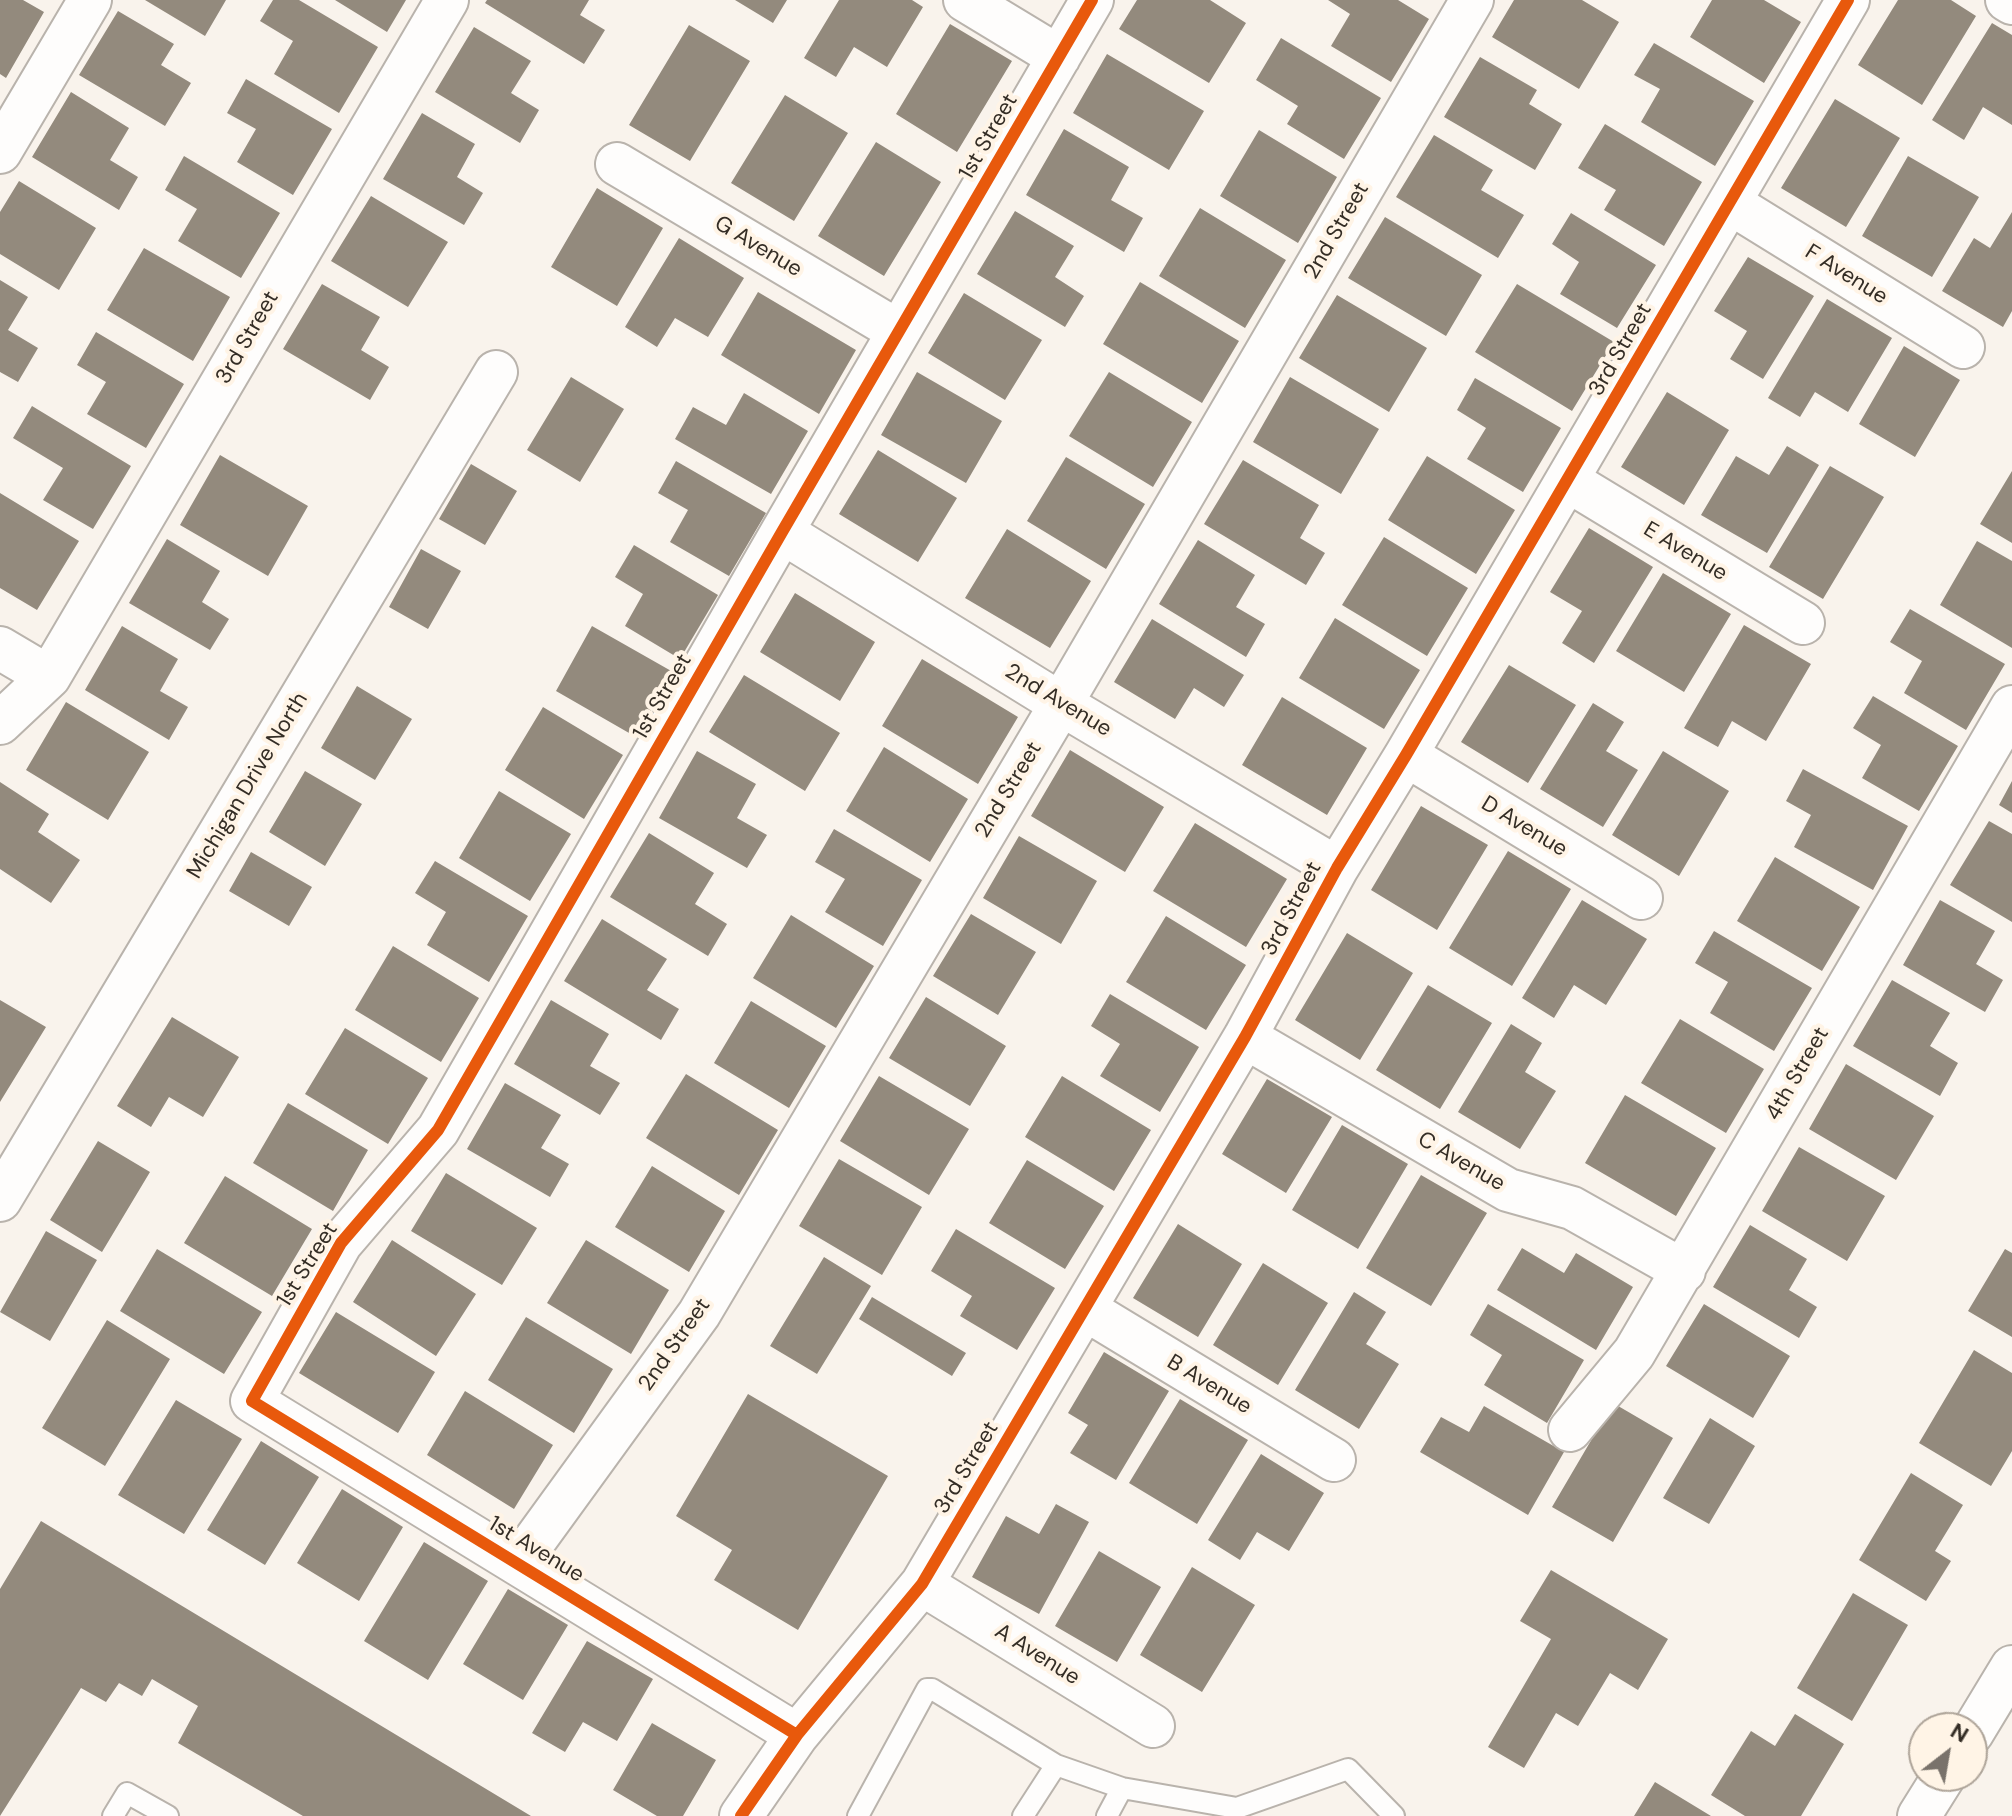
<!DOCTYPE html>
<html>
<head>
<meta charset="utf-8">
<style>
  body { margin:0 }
  #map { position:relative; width:2012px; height:1816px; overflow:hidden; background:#f9f3ec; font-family:"DM Sans",sans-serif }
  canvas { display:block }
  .north { position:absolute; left:1908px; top:1712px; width:80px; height:80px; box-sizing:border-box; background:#fff4e6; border:2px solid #aea499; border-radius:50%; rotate:31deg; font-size:22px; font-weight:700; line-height:32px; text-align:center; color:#342d25 }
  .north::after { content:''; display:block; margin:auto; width:28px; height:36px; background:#79726b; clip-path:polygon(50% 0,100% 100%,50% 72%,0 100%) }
</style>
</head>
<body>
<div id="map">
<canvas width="2012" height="1816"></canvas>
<div class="north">N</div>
</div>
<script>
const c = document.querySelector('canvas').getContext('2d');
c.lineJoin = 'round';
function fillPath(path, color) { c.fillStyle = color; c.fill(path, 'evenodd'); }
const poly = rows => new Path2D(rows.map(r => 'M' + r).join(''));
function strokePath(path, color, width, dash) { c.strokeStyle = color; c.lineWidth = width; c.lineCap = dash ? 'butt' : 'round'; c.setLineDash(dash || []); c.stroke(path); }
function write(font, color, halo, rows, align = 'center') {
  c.font = font + ' "DM Sans",sans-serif'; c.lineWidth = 8; c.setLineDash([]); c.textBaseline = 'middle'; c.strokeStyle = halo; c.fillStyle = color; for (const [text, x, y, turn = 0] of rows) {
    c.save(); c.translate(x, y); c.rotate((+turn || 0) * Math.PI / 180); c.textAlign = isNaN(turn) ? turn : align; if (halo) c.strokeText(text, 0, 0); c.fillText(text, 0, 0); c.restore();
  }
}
fillPath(poly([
  [0,0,23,0,44,12,6,78,0,74],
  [145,0,226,0,205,36],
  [273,0,299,0,378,47,339,113,274,74,293,41,260,21],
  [335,0,406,0,387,32],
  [487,0,589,0,580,15,605,30,584,64,485,3],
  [735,0,787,0,773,23],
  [839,0,912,0,923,7,887,67,854,47,836,77,804,58],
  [1137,0,1210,0,1246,23,1209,83,1119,29],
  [1328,0,1398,0,1429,19,1391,82,1331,46,1350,14],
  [1514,0,1582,0,1619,22,1579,89,1492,37],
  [1712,0,1764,0,1801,22,1764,83,1690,37],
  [1898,0,1951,0,1976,16,1922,105,1858,65],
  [118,11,174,44,161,65,191,83,165,126,79,75],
  [1992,23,2012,35,2012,125,1983,107,1964,140,1932,120],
  [950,24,1012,61,957,152,896,114],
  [689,25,750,61,690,161,629,125],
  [474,27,531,61,511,93,539,110,520,143,435,92],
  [1281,38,1381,98,1344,159,1287,124,1298,106,1256,80],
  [1654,43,1754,101,1715,166,1641,122,1660,89,1634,75],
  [1107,54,1204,111,1169,170,1073,113],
  [1480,57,1537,90,1529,104,1562,124,1535,170,1444,117],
  [246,79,332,129,293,195,237,162,256,129,227,113],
  [71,92,129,128,110,160,138,177,119,210,32,157],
  [785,95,848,133,794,221,731,183],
  [1835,99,1900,138,1846,227,1781,188],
  [422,113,475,144,457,177,483,193,464,225,383,179],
  [1605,124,1702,182,1664,246,1604,210,1616,190,1578,168],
  [1064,129,1129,167,1111,200,1143,218,1124,252,1026,195],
  [1259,130,1337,177,1298,243,1220,196],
  [1434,135,1493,170,1481,190,1524,215,1498,258,1396,197],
  [876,142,941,182,884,276,818,236],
  [184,156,280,213,241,278,178,241,197,209,165,190],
  [1908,156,1979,197,1932,277,1862,236],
  [19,181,96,228,59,290,0,254,0,212],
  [597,188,663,228,617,306,551,267],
  [371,196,448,242,408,307,331,261],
  [1200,208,1286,260,1245,328,1159,276],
  [1015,211,1074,246,1055,277,1084,296,1065,327,977,274],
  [2012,212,2012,311,2003,327,1942,291,1974,238,1990,248],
  [1571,213,1656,265,1617,328,1560,294,1579,262,1552,244],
  [1385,217,1482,275,1446,336,1348,278],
  [679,238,744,278,708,337,675,318,657,347,625,327],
  [144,248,230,297,193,361,107,310],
  [1748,257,1814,296,1763,379,1730,359,1747,331,1714,311],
  [0,280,28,297,8,330,38,348,18,382,0,372],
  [1140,282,1239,341,1202,403,1103,344],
  [322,284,380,317,361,350,389,367,370,400,283,349],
  [1517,284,1614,342,1572,411,1475,352],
  [758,292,856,350,819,414,721,355],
  [964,293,1042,340,1005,400,928,353],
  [1337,295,1427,348,1389,412,1299,358],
  [1827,299,1892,338,1848,412,1815,392,1800,417,1768,398],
  [96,332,184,384,146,448,87,414,106,382,77,365],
  [1904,346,1960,380,1915,457,1859,424],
  [917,372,1002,421,966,483,881,435],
  [1109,372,1192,422,1153,487,1069,436],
  [571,377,624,409,580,482,527,450],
  [1290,377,1379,429,1341,494,1253,442],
  [1475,378,1561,428,1523,492,1467,459,1486,428,1457,410],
  [1667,392,1729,430,1684,505,1621,467],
  [744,393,808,431,771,494,675,439,693,407,726,425],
  [32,406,131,466,93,529,43,500,63,468,13,438],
  [1787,446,1819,465,1767,553,1701,515,1736,456,1769,475],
  [878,450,957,498,918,562,839,514],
  [220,455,308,506,268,576,180,525],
  [1427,456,1515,510,1476,574,1388,520],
  [1066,457,1145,504,1106,569,1027,521],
  [1243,460,1319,505,1300,538,1325,553,1306,585,1204,524],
  [676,461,766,513,729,576,670,542,688,510,658,493],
  [471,464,517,491,485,545,439,519],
  [1830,466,1884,497,1823,599,1769,567],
  [2012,471,2012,543,1980,524],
  [0,493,79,541,37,610,0,588],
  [1589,528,1653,567,1594,663,1562,643,1582,611,1550,592],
  [1007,529,1091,581,1050,648,965,598],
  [1384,537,1468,588,1427,656,1342,605],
  [167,539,220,571,202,602,229,619,210,650,129,603],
  [1198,540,1255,575,1236,607,1265,624,1246,657,1159,604],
  [1977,541,2012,561,2012,648,1940,605],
  [634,545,718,595,680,659,625,626,643,594,615,577],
  [421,549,461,571,428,629,389,607],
  [1663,573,1731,614,1684,692,1616,651],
  [795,593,875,642,840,701,760,652],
  [1910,609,2005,664,1966,730,1904,693,1922,661,1890,642],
  [1335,618,1420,670,1384,729,1299,678],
  [1152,619,1244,675,1224,707,1194,688,1175,719,1114,682],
  [1744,625,1811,664,1766,741,1732,721,1718,747,1684,728],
  [122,626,178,659,160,691,188,707,169,740,85,690],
  [592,626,673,672,636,737,556,691],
  [922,659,1018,717,978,784,882,726],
  [1509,665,1576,705,1528,783,1461,742],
  [744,675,840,733,805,791,709,732],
  [357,686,412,719,375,780,321,748],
  [1873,696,1958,746,1919,811,1862,778,1881,745,1853,728],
  [1282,697,1367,748,1327,815,1242,765],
  [66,702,149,752,108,820,26,770],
  [1593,703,1624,722,1606,751,1638,770,1603,827,1540,789],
  [543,707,623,755,584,819,505,770],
  [884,747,968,799,930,862,846,811],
  [1070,750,1164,807,1125,872,1031,816],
  [697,751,756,784,737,818,767,835,747,868,659,818],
  [1663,751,1729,791,1679,876,1612,835],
  [1803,769,1908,826,1873,890,1794,847,1811,815,1786,801],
  [305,771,362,804,325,866,269,832],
  [2012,781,2012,813,1999,805],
  [0,782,49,814,38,832,80,860,51,903,0,869],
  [499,791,571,834,530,901,459,858],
  [1421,806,1488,845,1437,930,1371,890],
  [1989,821,2012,834,2012,922,1950,885],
  [1195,823,1287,879,1246,947,1153,891],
  [834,829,922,880,883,946,825,912,845,879,815,862],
  [649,833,714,873,695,904,727,924,708,956,610,897],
  [1019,836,1097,881,1061,944,983,898],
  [1508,851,1571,889,1512,986,1449,948],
  [251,852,312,887,289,926,229,891],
  [1775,857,1860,907,1822,971,1737,921],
  [435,861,528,916,489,982,427,945,446,912,415,893],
  [1582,900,1647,939,1606,1005,1574,985,1554,1018,1522,998],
  [1940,900,1995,931,1976,964,2003,980,1985,1012,1903,965],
  [971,914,1036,952,998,1015,933,976],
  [791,915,874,966,836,1028,753,978],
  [1166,916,1246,965,1206,1030,1126,982],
  [602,919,667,959,647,990,679,1009,661,1040,564,981],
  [1714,931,1812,988,1774,1051,1710,1013,1728,982,1695,963],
  [1347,933,1413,973,1360,1060,1295,1020],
  [393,946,479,998,441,1062,355,1010],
  [1892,980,1950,1013,1930,1046,1958,1063,1940,1096,1853,1046],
  [1428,985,1492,1023,1440,1109,1376,1070],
  [1110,994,1199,1047,1160,1112,1100,1076,1120,1044,1091,1026],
  [926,997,1006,1046,970,1106,889,1058],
  [0,1000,46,1027,0,1102],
  [551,1000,609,1034,590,1066,620,1083,600,1115,514,1064],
  [751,1001,826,1046,789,1108,714,1063],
  [172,1017,239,1057,203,1117,169,1097,151,1127,117,1106],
  [1680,1019,1764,1069,1726,1133,1641,1083],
  [1511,1024,1542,1043,1525,1072,1556,1091,1520,1149,1458,1112],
  [345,1028,428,1078,388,1144,305,1094],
  [1846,1064,1934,1116,1896,1180,1809,1129],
  [686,1074,778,1130,739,1195,646,1138],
  [879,1076,969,1129,929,1195,840,1141],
  [1062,1076,1151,1130,1114,1191,1025,1137],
  [1267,1079,1332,1117,1286,1193,1222,1154],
  [505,1083,561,1115,541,1148,569,1164,550,1197,467,1149],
  [1625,1095,1716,1148,1676,1216,1585,1163],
  [288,1103,368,1150,333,1211,253,1163],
  [1342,1125,1408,1164,1358,1249,1292,1210],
  [98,1141,150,1172,102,1252,50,1220],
  [1799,1147,1885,1196,1847,1261,1762,1211],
  [839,1159,922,1207,882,1275,799,1226],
  [1027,1160,1104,1206,1065,1269,989,1223],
  [652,1166,725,1211,689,1272,615,1227],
  [446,1173,537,1228,502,1285,411,1231],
  [1421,1175,1487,1213,1431,1306,1366,1268],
  [225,1176,312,1229,272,1296,184,1243],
  [1178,1224,1242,1264,1198,1337,1133,1298],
  [1750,1225,1807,1259,1789,1290,1817,1307,1799,1338,1713,1287],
  [956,1229,1055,1288,1017,1350,960,1316,972,1296,931,1271],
  [46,1231,97,1260,50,1341,0,1312],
  [392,1240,476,1294,436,1356,353,1302],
  [586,1240,669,1290,631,1354,547,1303],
  [1522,1248,1564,1273,1576,1253,1633,1287,1596,1350,1497,1290],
  [157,1249,262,1312,224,1374,120,1311],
  [2005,1249,2012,1253,2012,1337,1968,1311],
  [824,1257,871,1286,817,1374,770,1346],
  [1263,1263,1328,1303,1278,1385,1213,1345],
  [1354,1292,1386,1312,1366,1344,1399,1364,1359,1429,1295,1390],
  [872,1297,966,1353,952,1376,859,1319],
  [1488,1304,1584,1360,1547,1423,1484,1385,1502,1355,1470,1335],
  [1704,1304,1790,1356,1753,1418,1666,1366],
  [336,1312,435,1372,398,1433,299,1373],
  [526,1317,613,1369,574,1433,488,1380],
  [107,1320,170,1359,105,1466,42,1428],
  [1974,1350,2012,1373,2012,1451,1991,1486,1919,1443],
  [1104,1352,1169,1391,1116,1480,1070,1453,1088,1425,1068,1413],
  [465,1391,553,1445,514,1509,427,1455],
  [748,1394,888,1476,798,1630,714,1580,732,1550,676,1516],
  [1180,1399,1248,1440,1197,1524,1129,1483],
  [176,1400,242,1439,184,1534,118,1495],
  [1613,1403,1673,1438,1613,1542,1552,1507],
  [1484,1406,1564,1452,1528,1515,1420,1452,1441,1417,1469,1432],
  [1710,1418,1755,1446,1709,1524,1663,1498],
  [261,1441,319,1477,265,1565,207,1530],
  [1261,1454,1324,1493,1289,1551,1257,1532,1240,1560,1208,1540],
  [1911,1473,1963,1505,1935,1551,1951,1561,1926,1601,1859,1560],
  [342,1489,403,1527,359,1601,297,1563],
  [1056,1504,1089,1522,1039,1614,972,1577,1006,1516,1039,1534],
  [41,1521,531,1816,303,1816,178,1743,198,1706,152,1679,142,1696,119,1683,106,1702,81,1688,0,1816,0,1589],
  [424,1542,488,1581,428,1680,364,1641],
  [1099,1551,1161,1587,1117,1662,1055,1626],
  [1192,1567,1255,1605,1202,1692,1140,1655],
  [1551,1570,1668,1639,1638,1690,1610,1673,1578,1726,1556,1713,1524,1768,1488,1747,1551,1639,1520,1621],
  [508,1589,568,1625,523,1700,463,1664],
  [1853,1593,1908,1625,1852,1721,1797,1688],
  [587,1641,653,1679,617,1741,583,1722,565,1752,532,1733],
  [1795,1714,1844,1744,1801,1816,1745,1816,1711,1795,1751,1731,1775,1746],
  [652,1723,716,1760,683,1816,657,1816,613,1790],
  [1655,1782,1711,1816,1634,1816]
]), '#938a7d');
const lane = poly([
  [113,1816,127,1793,168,1816],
  [858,1816,927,1689,932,1689,1056,1765,1122,1788,1237,1808,1348,1769,1394,1816],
  [1023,1816,1056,1765],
  [1107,1816,1122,1788]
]);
const street = poly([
  [965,0,1059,57],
  [2007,0,2012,3],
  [0,152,90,0],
  [617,164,898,331],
  [1730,203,1963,347],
  [1567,480,1803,623],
  [782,532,1061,704,1337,868],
  [0,648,49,677],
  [0,723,49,677,447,0],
  [1406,755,1641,898],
  [1245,1037,1508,1190,1572,1208,1684,1271],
  [0,1200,496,372],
  [1085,1309,1334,1460],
  [1570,1430,1634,1353,2012,707],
  [519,1562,699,1314,1061,704,1472,0],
  [922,1584,1153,1726],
  [1972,1733,2012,1667],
  [797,1735,252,1401,341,1243,438,1130,782,532,1092,0],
  [741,1816,797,1735,922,1584,1245,1037,1337,868,1406,755,1848,0],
  [1919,1816,1944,1776]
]);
strokePath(lane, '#b9b3ac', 24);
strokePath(street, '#b9b3ac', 46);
strokePath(lane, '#fefdfc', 20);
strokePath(street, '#fefdfc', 42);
strokePath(poly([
  [797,1735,252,1401,341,1243,438,1130,782,532,1092,0],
  [741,1816,797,1735,922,1584,1245,1037,1337,868,1406,755,1848,0]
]), '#e8590c', 12);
write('22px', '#342d25', '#fff4e6', [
  ["1st Street",989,137,-60],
  ["2nd Street",1337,231,-60],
  ["G Avenue",758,247,31],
  ["F Avenue",1846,275,32],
  ["3rd Street",248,338,-60],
  ["3rd Street",1621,350,-60],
  ["E Avenue",1685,552,31],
  ["1st Street",663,697,-60],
  ["2nd Avenue",1058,701,31],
  ["Michigan Drive North",248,786,-59],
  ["2nd Street",1009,790,-59],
  ["D Avenue",1524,827,31],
  ["3rd Street",1292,909,-62],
  ["4th Street",1798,1074,-60],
  ["C Avenue",1461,1162,30],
  ["1st Street",308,1265,-58],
  ["2nd Street",675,1345,-55],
  ["B Avenue",1209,1385,31],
  ["3rd Street",967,1468,-59],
  ["1st Avenue",536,1550,31],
  ["A Avenue",1037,1655,32]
]);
</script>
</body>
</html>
